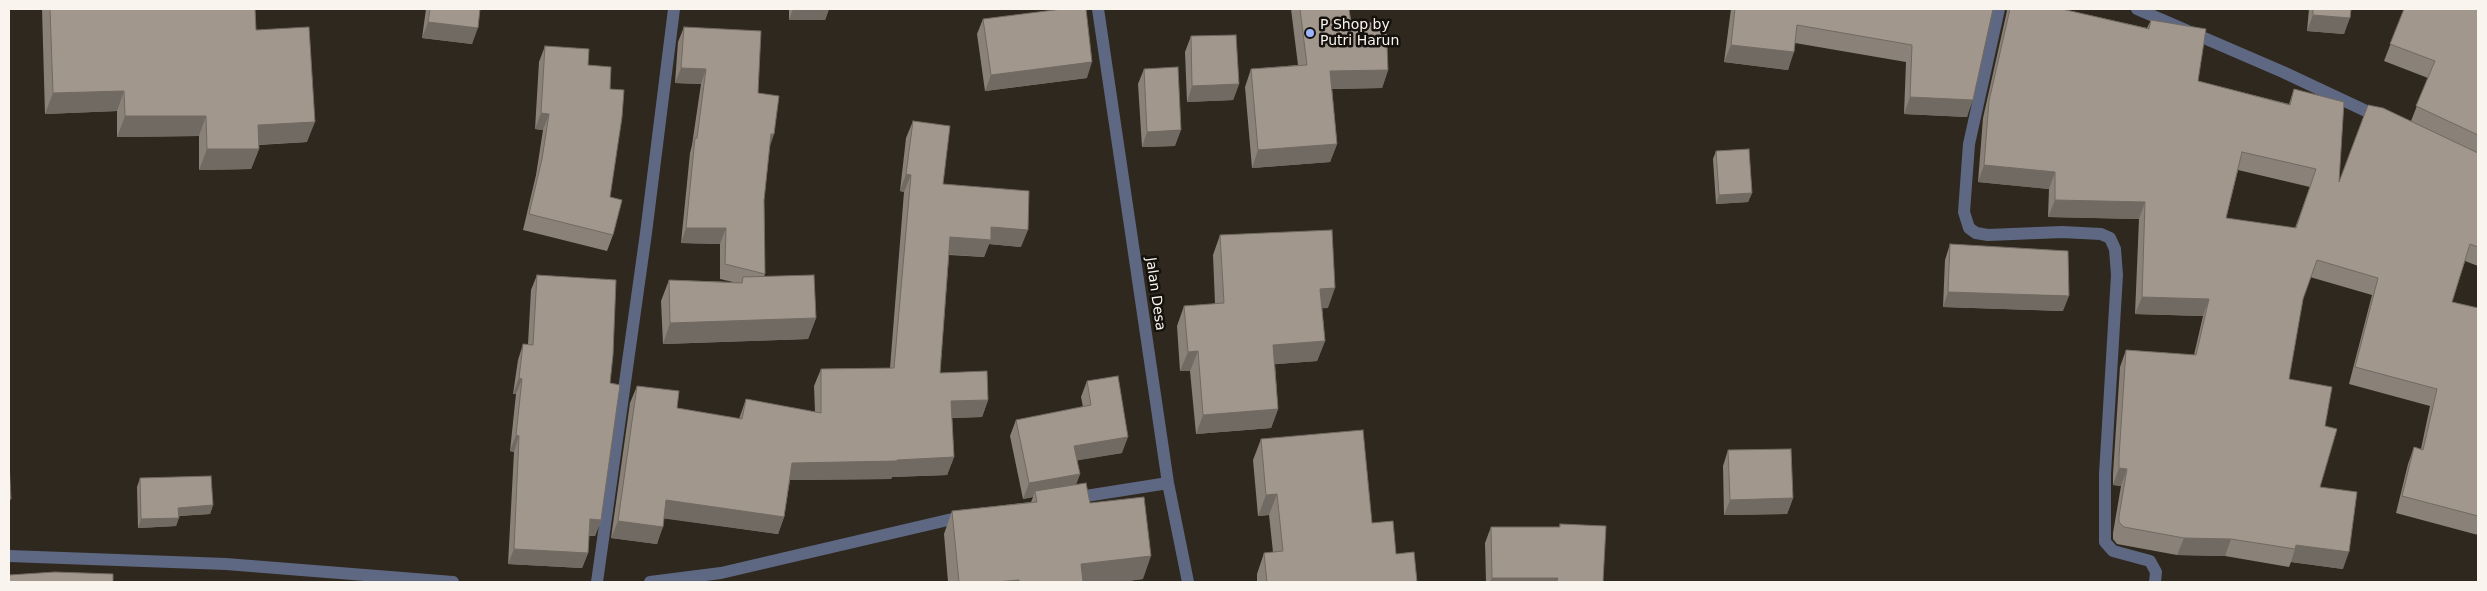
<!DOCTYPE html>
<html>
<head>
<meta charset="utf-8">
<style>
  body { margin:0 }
  #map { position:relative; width:2487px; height:591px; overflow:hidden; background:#2f281e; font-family:"DejaVu Sans",sans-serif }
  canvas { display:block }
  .frame { position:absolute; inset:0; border:10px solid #f9f4ee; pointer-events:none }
</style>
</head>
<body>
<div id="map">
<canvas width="2487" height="591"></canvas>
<div class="frame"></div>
</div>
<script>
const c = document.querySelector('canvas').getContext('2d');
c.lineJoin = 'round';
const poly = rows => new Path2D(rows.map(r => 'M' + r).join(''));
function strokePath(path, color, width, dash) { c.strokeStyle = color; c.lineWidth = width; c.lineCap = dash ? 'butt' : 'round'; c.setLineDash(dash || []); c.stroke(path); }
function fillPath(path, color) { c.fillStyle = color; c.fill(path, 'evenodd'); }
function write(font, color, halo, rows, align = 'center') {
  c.font = font + ' "DejaVu Sans",sans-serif'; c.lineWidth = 5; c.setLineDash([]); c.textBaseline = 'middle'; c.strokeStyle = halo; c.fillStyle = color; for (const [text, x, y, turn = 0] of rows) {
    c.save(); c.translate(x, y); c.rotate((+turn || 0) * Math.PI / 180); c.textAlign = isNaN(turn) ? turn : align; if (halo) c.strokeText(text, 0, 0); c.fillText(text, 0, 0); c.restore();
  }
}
strokePath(poly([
  [1098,9,1168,483,1188,582],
  [1999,9,1969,144,1964,212,1969,228,1976,233,1988,235,2062,232,2101,234,2110,238,2115,249,2117,275,2105,474,2105,542,2113,551,2150,561,2156,572,2155,582],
  [2137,9,2283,72,2381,118],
  [1073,498,1168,483],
  [9,556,226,564,453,582],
  [597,582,646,233,674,9],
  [650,582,721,573,965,516]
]), '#5e6883', 12);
fillPath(poly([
  [42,9,255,9,256,30,307,142,259,145,259,149,251,169,199,170,199,136,117,137,117,111,45,114],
  [426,9,480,9,472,44,422,38],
  [789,9,829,9,825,20,789,20],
  [1291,9,1349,9,1351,23,1388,70,1382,88,1332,89,1337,144,1330,162,1252,168,1245,87,1251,69,1298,65],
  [1731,9,1993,9,1967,117,1904,114,1906,62,1795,43,1788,70,1724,62],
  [2006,9,2062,9,2147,28,2151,20,2198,81,2289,104,2294,89,2339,182,2411,121,2428,78,2384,61,2404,9,2478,9,2478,266,2465,261,2452,302,2478,308,2478,535,2396,513,2408,464,2414,447,2421,449,2430,406,2349,384,2372,295,2310,277,2303,299,2289,379,2325,426,2320,487,2343,569,2291,562,2289,567,2225,556,2177,555,2117,544,2113,539,2113,533,2121,486,2113,485,2113,474,2120,367,2126,350,2194,355,2203,316,2135,314,2139,219,2048,217,2049,189,1978,182,1983,118,2007,11],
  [2238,170,2310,187,2295,228,2226,218],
  [2309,9,2351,9,2344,34,2307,31],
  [983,19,1087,78,985,91,977,34],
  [684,27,758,93,774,134,770,145,764,200,765,274,764,277,816,318,808,339,663,344,661,301,669,280,733,282,720,279,720,244,681,243,690,153,692,145,701,84,675,83,678,42],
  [1191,36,1239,84,1233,100,1187,102,1185,52],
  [545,46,588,65,610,89,610,197,613,235,607,251,523,230,536,175,543,130,535,129,539,62],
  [1144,69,1175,146,1142,147,1138,84],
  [913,121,943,184,1021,247,989,244,984,257,949,255,940,373,988,400,982,417,952,418,954,457,947,475,892,477,891,479,790,480,784,517,778,534,664,518,657,544,611,538,630,403,637,386,677,408,739,419,746,399,815,412,814,386,821,369,890,368,904,192,900,191,906,138],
  [1716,151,1752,193,1748,202,1716,204,1713,159],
  [1220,235,1328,308,1322,308,1325,341,1317,361,1275,364,1278,409,1271,428,1196,434,1190,371,1180,371,1177,326,1184,306,1215,304,1213,255],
  [1950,244,2063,311,1943,307,1945,260],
  [537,275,610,383,601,520,595,536,589,536,588,553,582,568,508,564,514,452,510,451,516,394,513,394,518,360,523,344,528,344,531,290],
  [1087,381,1122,453,1077,460,1080,474,1076,484,1143,579,1120,582,948,582,944,534,952,511,1031,502,1033,497,1023,499,1010,436,1016,420,1083,407,1081,397],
  [1261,439,1372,523,1396,554,1417,582,1257,582,1257,574,1264,553,1273,552,1269,515,1258,516,1253,460],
  [1728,450,1793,498,1787,514,1724,515,1723,466],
  [140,478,213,505,210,514,179,516,176,526,138,528,137,487],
  [1560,524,1603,582,1486,582,1485,543,1491,527,1559,527]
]), '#8a8278');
fillPath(poly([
  [793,9,829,9,825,20,789,20],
  [2313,15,2350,18,2344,34,2307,31],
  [428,22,478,28,472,44,422,38],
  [1731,45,1794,52,1788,70,1724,62],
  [1092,62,1087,78,985,91,991,75],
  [681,68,706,69,701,84,675,83],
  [1388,70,1382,88,1324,89,1330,71],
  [1239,84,1233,100,1187,102,1192,86],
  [124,91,117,111,45,114,53,93],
  [1910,97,1973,100,1967,117,1904,114],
  [541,113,549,114,543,130,535,129],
  [125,116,206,116,199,136,117,137],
  [315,122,307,142,251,145,258,125],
  [1181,130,1175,146,1142,147,1147,132],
  [771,134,774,134,769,149],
  [1337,144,1330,162,1252,168,1258,150],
  [207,149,259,149,251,169,199,170],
  [1984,165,2055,172,2049,189,1978,182],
  [906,174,911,175,904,192,900,191],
  [1752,193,1748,202,1716,204,1719,195],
  [2055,200,2145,202,2139,219,2048,217],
  [991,227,1028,230,1021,247,989,244,984,257,944,254,950,237],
  [686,228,726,228,720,244,681,243],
  [1335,288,1328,308,1313,309,1320,289],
  [1948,292,2069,296,2063,311,1943,307],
  [2142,297,2209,299,2203,316,2135,314],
  [816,318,808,339,663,344,670,323],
  [1325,341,1317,361,1266,365,1273,345],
  [1198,351,1190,371,1180,371,1188,352],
  [519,378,522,379,516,394,513,394],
  [988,400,982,417,945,418,951,401],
  [1278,409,1271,428,1196,434,1203,415],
  [516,435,519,436,514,452,510,451],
  [1128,437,1122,453,1068,462,1074,446],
  [954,457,947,475,892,477,891,479,786,480,792,463],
  [2119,468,2127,469,2121,486,2113,485],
  [1080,474,1074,490,1035,491,1033,497,1023,499,1029,483],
  [1277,494,1269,515,1258,516,1266,495],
  [1793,498,1787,514,1724,515,1730,500],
  [666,500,784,517,778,534,660,518],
  [213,505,210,514,175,516,178,508],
  [179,518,176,526,138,528,141,519],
  [590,519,601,520,595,536,584,535],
  [618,521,663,527,657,544,611,538],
  [2184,538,2231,539,2225,556,2177,555],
  [2296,545,2349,552,2343,569,2291,562,2295,549],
  [514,549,588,553,582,568,508,564],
  [1151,556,1143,579,1120,582,1074,582,1081,564],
  [1492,578,1558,578,1556,582,1490,582],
  [1019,580,1018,582,996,582]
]), '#716a62');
const building = poly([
  [50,9,255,9,256,30,309,27,315,122,258,125,259,149,207,149,206,116,125,116,124,91,53,93,50,9],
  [430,9,480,9,478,28,428,22,430,9],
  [1062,9,1086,9,1092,62,991,75,983,19,1062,9],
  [1300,9,1349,9,1351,23,1386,22,1388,70,1330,71,1337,144,1258,150,1251,69,1307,65,1300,9],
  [1735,9,1993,9,1973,100,1910,97,1912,45,1797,25,1794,52,1731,45,1735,9],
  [2010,9,2062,9,2149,29,2151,20,2206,29,2198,81,2290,105,2294,89,2344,102,2339,182,2368,105,2383,108,2478,153,2478,247,2470,244,2452,302,2478,308,2478,516,2402,496,2414,447,2423,450,2437,389,2355,367,2378,278,2317,260,2303,299,2289,379,2332,387,2325,426,2337,429,2320,487,2357,492,2349,552,2296,545,2295,549,2231,539,2184,538,2124,527,2119,522,2119,516,2127,469,2119,468,2119,457,2126,350,2196,355,2209,299,2142,297,2145,202,2055,200,2055,172,1984,165,1989,101,2010,9],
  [2242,152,2316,169,2296,228,2226,218,2242,152],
  [2313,9,2351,9,2350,18,2313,15,2313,9],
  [2404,9,2478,9,2478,135,2416,106,2435,61,2390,44,2404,9],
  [684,27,761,31,758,93,779,96,774,134,771,134,764,200,765,274,725,264,726,228,686,228,695,138,697,138,706,69,681,68,684,27],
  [1236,35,1239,84,1192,86,1191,36,1236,35],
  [545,46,589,49,588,65,611,67,610,89,624,90,622,117,610,197,622,200,613,235,529,214,542,159,549,114,541,113,545,46],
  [1178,67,1181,130,1147,132,1144,69,1178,67],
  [913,121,950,126,943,184,1029,191,1028,230,991,227,991,240,950,237,940,373,987,371,988,400,951,401,954,457,897,460,897,461,792,463,784,517,666,500,663,527,618,521,637,386,679,391,677,408,742,419,746,399,821,413,821,369,894,368,911,175,906,174,913,121],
  [1749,149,1752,193,1719,195,1716,151,1749,149],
  [1332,230,1335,288,1320,289,1325,341,1273,345,1278,409,1203,415,1198,351,1188,352,1184,306,1224,303,1220,235,1332,230],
  [1950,244,2068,251,2069,296,1948,292,1950,244],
  [537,275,616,280,613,355,610,383,620,385,601,520,590,519,588,553,514,549,519,436,516,435,522,379,519,378,523,344,533,345,537,275],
  [814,275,816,318,670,323,669,280,742,283,743,277,814,275],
  [1118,376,1128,437,1074,446,1080,474,1029,483,1016,420,1091,405,1087,381,1118,376],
  [1363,430,1372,523,1393,521,1396,554,1414,552,1417,582,1267,582,1264,553,1283,551,1277,494,1266,495,1261,439,1363,430],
  [1791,449,1793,498,1730,500,1728,450,1791,449],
  [9,461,11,499,9,500,9,461],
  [211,476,213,505,178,508,179,518,141,519,140,478,211,476],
  [1086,483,1090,503,1144,497,1151,556,1081,564,1083,582,1019,582,1019,580,996,582,959,582,952,511,1037,502,1035,491,1086,483],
  [1560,524,1606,526,1603,582,1557,582,1558,578,1492,578,1491,527,1560,527,1560,524],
  [55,572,113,574,113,582,9,582,9,575,55,572]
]);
fillPath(building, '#a1978c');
strokePath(building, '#716a62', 1);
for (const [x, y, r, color] of [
  [1310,33,5,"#9bb5fd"]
]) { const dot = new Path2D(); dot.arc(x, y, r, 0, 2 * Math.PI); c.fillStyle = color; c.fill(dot); strokePath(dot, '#15110d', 2); }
write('14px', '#f9f4ee', '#15110d', [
  ["P Shop by",1320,25],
  ["Putri Harun",1320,41]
], 'left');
write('14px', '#f9f4ee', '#15110d', [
  ["Jalan Desa",1155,294,82]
]);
</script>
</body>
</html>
